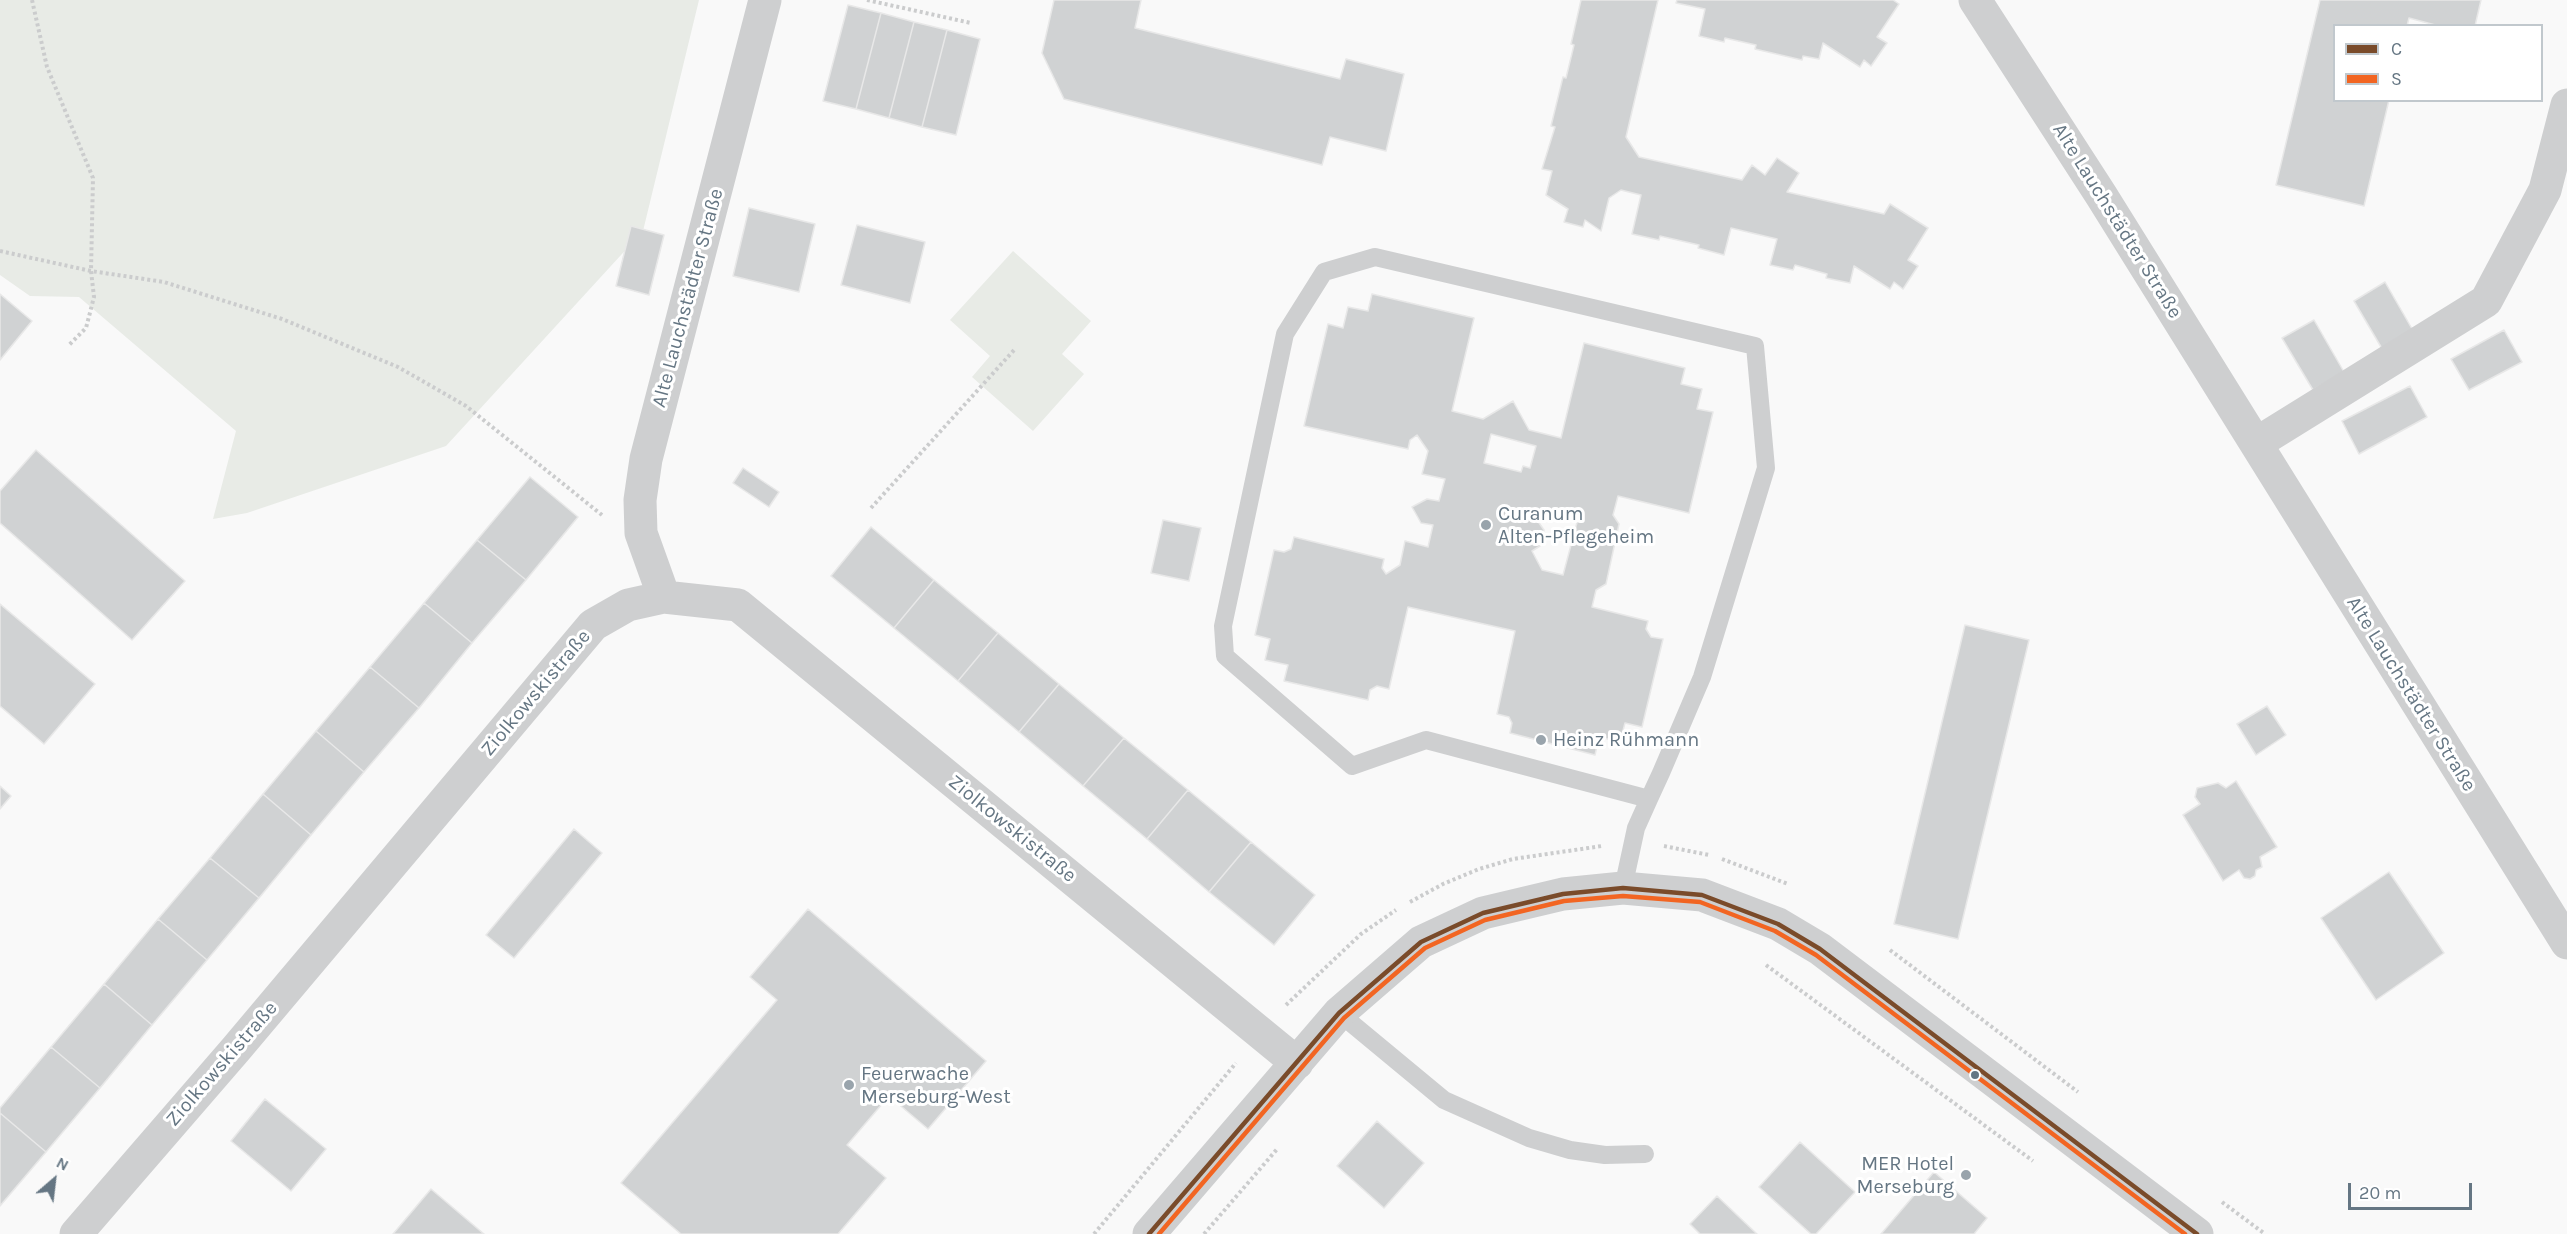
<!DOCTYPE html>
<html>
<head>
<meta charset="utf-8">
<style>
  body { margin:0 }
  #map { position:relative; width:2567px; height:1234px; overflow:hidden; background:#f9f9f9; font-family:Karla,sans-serif }
  canvas { display:block }
  .legend { position:absolute; left:2333px; top:24px; width:210px; height:78px; box-sizing:border-box; background:#fff; border:2px solid #c1c8cd; margin:0; padding:8px 10px; list-style:none; font-size:18px; color:#657683 }
  .legend li { display:flex; align-items:center; gap:12px; height:30px }
  .legend b { width:30px; border:2px solid #c1c8cd }
  .north { position:absolute; left:24px; top:1150px; width:60px; height:60px; -webkit-text-stroke:4px #fff; paint-order:stroke; rotate:28deg; font-size:16px; font-weight:700; line-height:24px; text-align:center; color:#657683 }
  .north::after { content:''; display:block; margin:auto; width:21px; height:27px; background:#657683; clip-path:polygon(50% 0,100% 100%,50% 72%,0 100%) }
  .scale { position:absolute; left:2348px; top:1183px; width:124px; height:27px; box-sizing:border-box; border:3px solid #657683; border-top:0; padding-left:8px; font-size:18px; line-height:21px; white-space:nowrap; color:#657683; -webkit-text-stroke:4px #fff; paint-order:stroke }
</style>
</head>
<body>
<div id="map">
<canvas width="2567" height="1234"></canvas>
<ul class="legend">
<li><b style="height:8px;background:#7a4b2a"></b>C</li>
<li><b style="height:8px;background:#f26522"></b>S</li>
</ul>
<div class="north">N</div>
<div class="scale">20 m</div>
</div>
<script>
const c = document.querySelector('canvas').getContext('2d');
c.lineJoin = 'round';
function fillPath(path, color) { c.fillStyle = color; c.fill(path, 'evenodd'); }
const poly = rows => new Path2D(rows.map(r => 'M' + r).join(''));
function strokePath(path, color, width, dash) { c.strokeStyle = color; c.lineWidth = width; c.lineCap = dash ? 'butt' : 'round'; c.setLineDash(dash || []); c.stroke(path); }
function write(font, color, halo, rows, align = 'center') {
  c.font = font + ' Karla,sans-serif'; c.lineWidth = 6; c.setLineDash([]); c.textBaseline = 'middle'; c.strokeStyle = halo; c.fillStyle = color; for (const [text, x, y, turn = 0] of rows) {
    c.save(); c.translate(x, y); c.rotate((+turn || 0) * Math.PI / 180); c.textAlign = isNaN(turn) ? turn : align; if (halo) c.strokeText(text, 0, 0); c.fillText(text, 0, 0); c.restore();
  }
}
fillPath(poly([
  [0,0,699,0,643,231,446,446,247,513,213,519,236,431,79,297,30,296,0,275],
  [1013,251,1091,321,1062,354,1084,374,1033,431,972,377,990,356,950,320]
]), '#e8ebe6');
const building = poly([
  [1054,0,1141,0,1135,28,1340,79,1346,59,1404,74,1386,151,1330,137,1322,165,1064,99,1042,53,1054,0],
  [1581,0,1658,0,1626,137,1639,157,1742,180,1752,165,1765,175,1777,158,1799,173,1787,192,1884,214,1890,204,1928,228,1908,260,1918,266,1903,289,1894,282,1890,289,1854,266,1850,283,1826,278,1827,274,1795,265,1793,270,1770,265,1777,239,1731,228,1724,255,1698,248,1699,245,1660,236,1659,240,1632,234,1641,195,1621,190,1609,198,1601,231,1585,220,1583,227,1564,222,1568,209,1546,195,1552,171,1542,169,1555,127,1551,126,1563,77,1566,78,1574,45,1571,44,1581,0],
  [1677,0,1893,0,1899,4,1877,37,1887,43,1871,66,1864,60,1860,67,1823,43,1819,59,1803,56,1802,60,1755,49,1756,45,1725,38,1724,42,1699,36,1705,9,1676,3,1677,0],
  [2320,0,2481,0,2475,26,2439,26,2409,18,2407,26,2334,26,2334,100,2389,100,2364,206,2276,185,2320,0],
  [848,5,881,13,856,109,823,101,848,5],
  [881,13,914,22,889,118,856,109,881,13],
  [914,22,947,30,922,127,889,118,914,22],
  [947,30,980,39,956,135,922,127,947,30],
  [749,208,815,224,799,292,733,276,749,208],
  [857,225,925,242,910,303,841,285,857,225],
  [631,226,664,235,649,295,616,286,631,226],
  [2385,282,2415,334,2384,352,2354,301,2385,282],
  [0,294,32,321,0,360,0,294],
  [1372,294,1474,318,1452,411,1483,419,1513,401,1529,430,1561,438,1584,343,1685,368,1681,384,1702,389,1697,409,1713,412,1689,513,1618,496,1613,515,1619,524,1606,584,1596,590,1592,607,1648,621,1646,629,1651,637,1663,639,1642,727,1625,723,1620,742,1599,737,1595,755,1510,733,1512,723,1509,717,1497,714,1515,631,1408,607,1389,689,1377,686,1370,690,1368,700,1284,681,1288,665,1265,660,1270,639,1255,635,1274,550,1284,552,1291,549,1294,537,1384,559,1382,568,1386,574,1400,565,1405,541,1428,547,1433,525,1421,523,1412,507,1427,499,1439,501,1445,479,1422,474,1428,451,1417,435,1410,440,1408,449,1304,426,1328,324,1343,328,1348,307,1368,311,1372,294],
  [1491,434,1536,446,1530,468,1523,466,1521,472,1484,463,1491,434],
  [1556,509,1579,515,1563,575,1542,570,1532,551,1540,546,1544,530,1537,520,1556,509],
  [2314,320,2344,372,2313,390,2282,338,2314,320],
  [2504,330,2522,362,2469,390,2451,359,2504,330],
  [2410,386,2427,417,2359,454,2342,421,2410,386],
  [36,450,185,581,132,640,0,523,0,491,36,450],
  [743,468,779,492,769,507,733,483,743,468],
  [530,477,578,517,526,580,477,540,530,477],
  [1163,520,1201,528,1189,581,1151,573,1163,520],
  [871,527,934,580,894,628,831,576,871,527],
  [477,540,526,580,472,643,424,603,477,540],
  [934,580,998,633,958,681,894,628,934,580],
  [424,603,472,643,419,708,370,667,424,603],
  [0,604,95,684,44,744,0,706,0,604],
  [1965,625,2029,640,1958,939,1894,924,1965,625],
  [998,633,1059,684,1019,732,958,681,998,633],
  [370,667,419,708,364,772,316,731,370,667],
  [1059,684,1124,738,1083,786,1019,732,1059,684],
  [2267,706,2286,735,2256,755,2237,724,2267,706],
  [316,731,364,772,311,835,263,794,316,731],
  [1124,738,1188,790,1147,839,1083,786,1124,738],
  [2236,781,2277,847,2260,857,2262,867,2256,870,2255,876,2250,879,2244,878,2239,870,2223,881,2183,815,2200,804,2195,797,2197,788,2218,783,2226,788,2236,781],
  [0,786,11,796,0,809,0,786],
  [1188,790,1251,842,1209,892,1147,839,1188,790],
  [263,794,311,835,259,898,210,858,263,794],
  [574,829,602,853,514,958,486,935,574,829],
  [1251,842,1315,895,1274,945,1209,892,1251,842],
  [210,858,259,898,207,960,158,919,210,858],
  [2389,872,2444,953,2376,1000,2321,918,2389,872],
  [808,909,986,1061,928,1129,889,1096,847,1145,886,1178,838,1234,681,1234,621,1183,777,1000,750,977,808,909],
  [158,919,207,960,152,1025,104,984,158,919],
  [104,984,152,1025,100,1088,51,1047,104,984],
  [51,1047,100,1088,46,1152,0,1113,0,1108,51,1047],
  [265,1099,326,1149,291,1191,231,1141,265,1099],
  [0,1113,46,1152,0,1206,0,1113],
  [1377,1121,1424,1163,1384,1208,1337,1166,1377,1121],
  [1800,1142,1855,1192,1816,1234,1811,1234,1759,1187,1800,1142],
  [1934,1172,1987,1218,1974,1234,1881,1234,1934,1172],
  [431,1189,484,1234,393,1234,431,1189],
  [1717,1196,1757,1234,1700,1234,1690,1224,1717,1196]
]);
fillPath(building, '#d0d2d3');
strokePath(building, '#e8e8e8', 1.5);
strokePath(poly([
  [32,0,47,67,93,178,91,271,94,297,86,328,69,345],
  [867,0,971,23],
  [0,251,91,271,164,282,282,319,398,367,466,406,602,515],
  [871,508,1015,349],
  [1664,846,1709,855],
  [1722,859,1788,884],
  [1410,902,1443,884,1479,869,1513,859,1602,846],
  [1890,950,2078,1092],
  [1766,965,2033,1161],
  [1286,1005,1361,934,1396,910],
  [2222,1202,2265,1234],
  [1094,1234,1236,1063],
  [1204,1234,1278,1148]
]), '#cbcccd', 4, [3, 3]);
strokePath(poly([
  [1623,888,1636,828,1649,799,1661,773,1702,677,1766,468,1755,346,1375,257,1324,272,1285,334,1223,626,1225,656,1352,766,1426,740,1649,799],
  [1339,1013,1444,1100,1529,1138,1570,1150,1605,1155,1645,1154]
]), '#cecfd0', 18);
strokePath(poly([
  [1975,0,2101,195,2567,943],
  [2257,443,2486,301,2545,190,2567,105],
  [664,597,641,533,640,500,646,459,765,0],
  [76,1234,236,1049,593,625,628,605,664,597,738,605,1297,1063],
  [1149,1234,1339,1013,1421,942,1483,913,1563,894,1623,888,1702,895,1778,924,1820,949,2197,1234]
]), '#cecfd0', 33);
strokePath(poly([
  [1149,1234,1339,1013,1421,942,1483,913,1563,894,1623,888,1702,895,1778,924,1820,949,2197,1234]
]), '#7a4b2a', 4.5);
strokePath(poly([
  [1159,1234,1344,1018,1425,948,1485,920,1564,901,1623,896,1700,902,1775,931,1816,955,2185,1234]
]), '#f26522', 4.5);
for (const [x, y, r, color] of [
  [1486,525,6,"#99a4ac"],
  [1541,740,6,"#99a4ac"],
  [1975,1075,5,"#657683"],
  [849,1085,6,"#99a4ac"],
  [1966,1175,6,"#99a4ac"]
]) { const dot = new Path2D(); dot.arc(x, y, r, 0, 2 * Math.PI); c.fillStyle = color; c.fill(dot); strokePath(dot, '#fff', 2); }
write('20px', '#657683', '#fff', [
  ["Alte Lauchstädter Straße",2117,221,58],
  ["Alte Lauchstädter Straße",688,298,-75],
  ["Ziolkowskistraße",536,693,-50],
  ["Alte Lauchstädter Straße",2411,694,58],
  ["Ziolkowskistraße",1012,829,39],
  ["Ziolkowskistraße",222,1064,-49]
]);
write('20px', '#657683', '#fff', [
  ["Curanum",1498,514],
  ["Alten-Pflegeheim",1498,537],
  ["Heinz Rühmann",1553,740],
  ["Feuerwache",861,1074],
  ["Merseburg-West",861,1097],
  ["MER Hotel",1954,1164,"right"],
  ["Merseburg",1954,1187,"right"]
], 'left');
</script>
</body>
</html>
